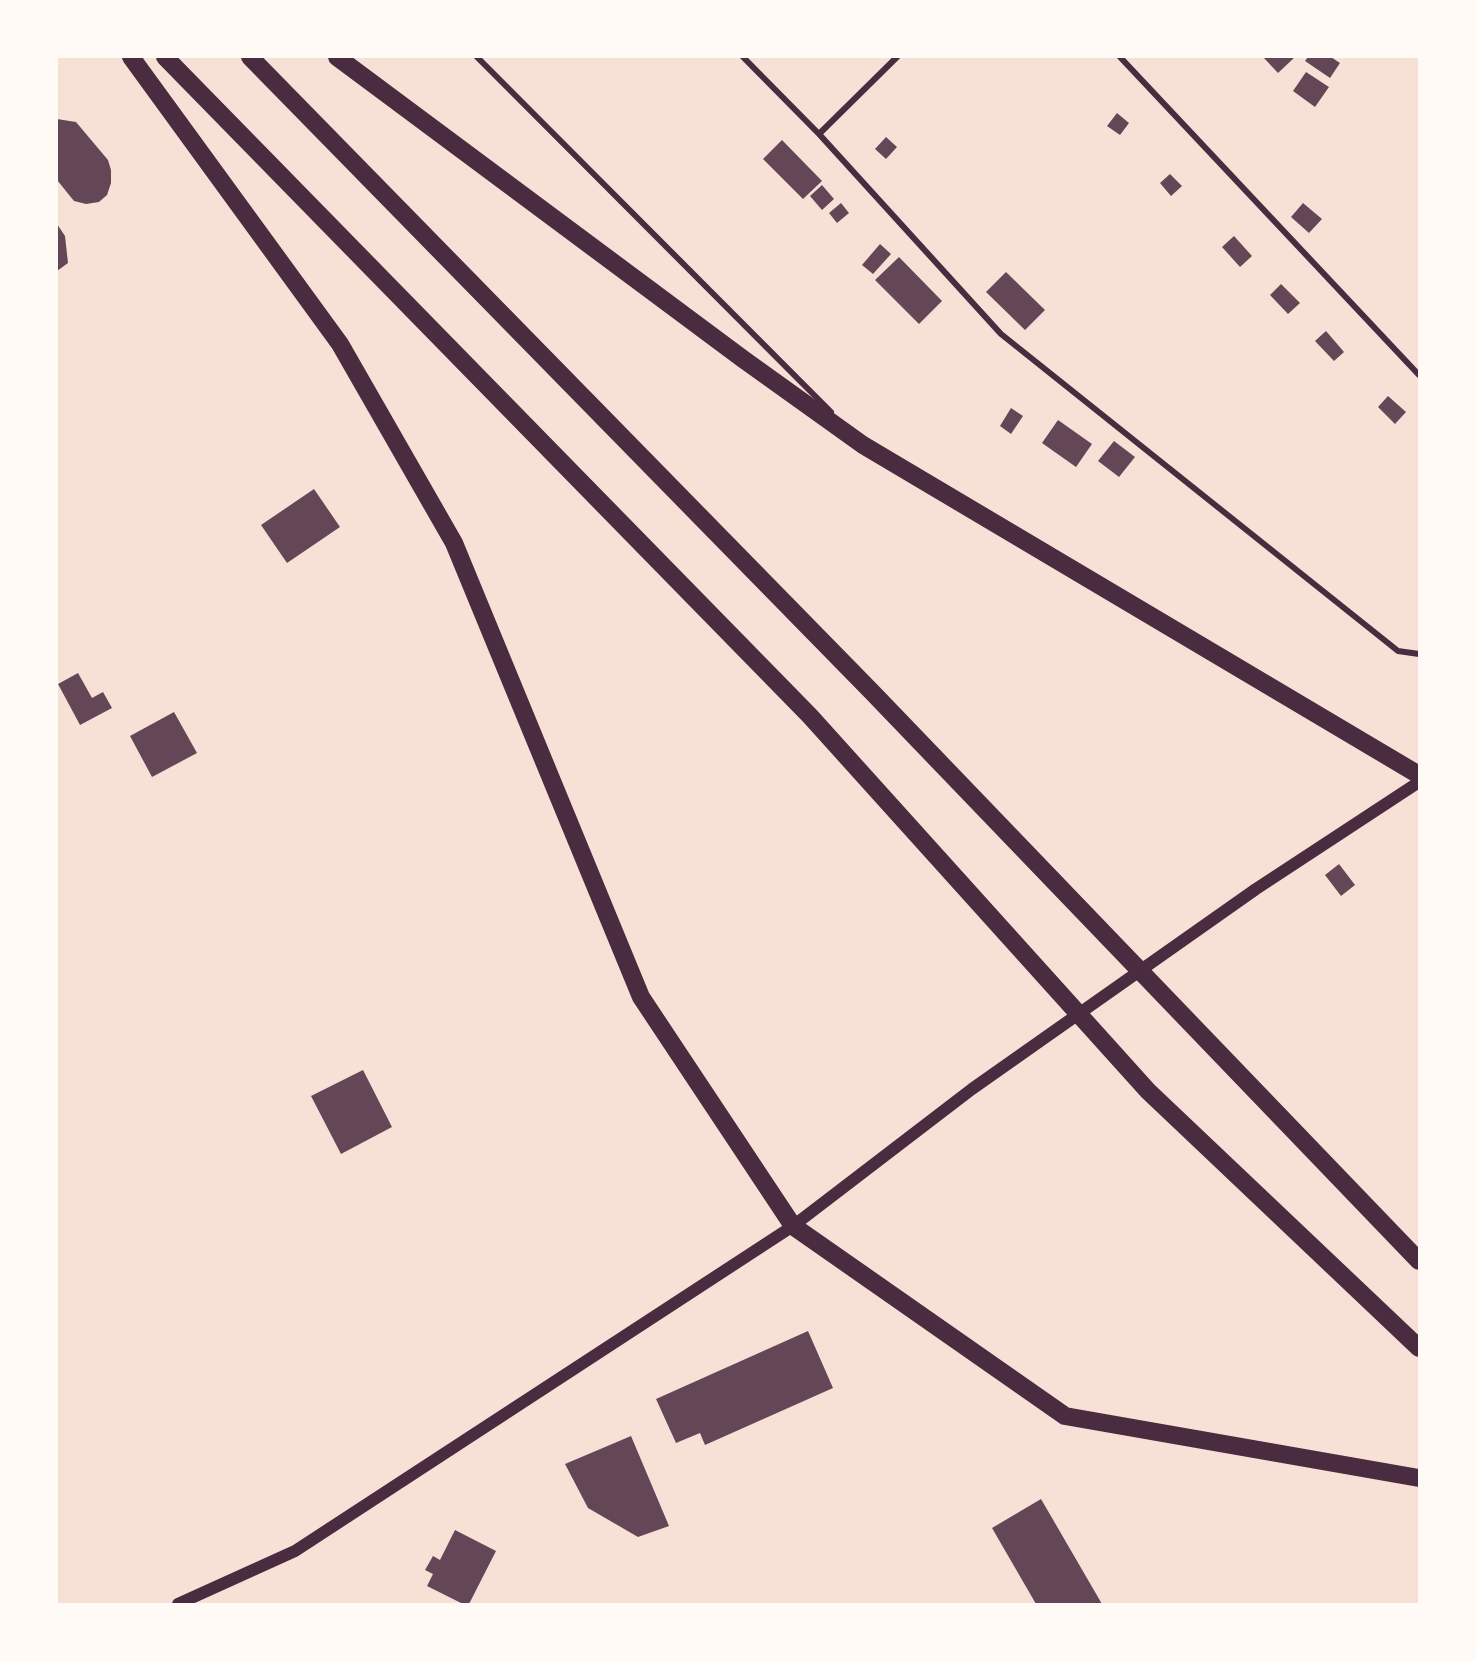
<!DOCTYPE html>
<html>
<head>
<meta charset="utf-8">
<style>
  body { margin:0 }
  #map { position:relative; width:1476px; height:1661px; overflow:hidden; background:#f7e1d7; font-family:Spectral,serif }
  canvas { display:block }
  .frame { position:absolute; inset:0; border:58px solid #fffaf5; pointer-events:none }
</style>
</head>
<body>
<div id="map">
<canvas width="1476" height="1661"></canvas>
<div class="frame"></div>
</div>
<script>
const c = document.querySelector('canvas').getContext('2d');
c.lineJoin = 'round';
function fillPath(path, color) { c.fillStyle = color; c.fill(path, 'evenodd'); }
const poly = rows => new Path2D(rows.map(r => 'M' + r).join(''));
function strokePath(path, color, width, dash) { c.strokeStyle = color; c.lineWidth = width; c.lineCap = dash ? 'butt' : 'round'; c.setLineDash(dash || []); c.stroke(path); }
fillPath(poly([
  [1263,57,1295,57,1278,73],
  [1308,57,1331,57,1340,63,1330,78,1305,61],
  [1306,72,1329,87,1315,107,1293,91],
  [1117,113,1129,123,1120,135,1107,126],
  [57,119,76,122,108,160,111,170,111,183,107,195,99,202,86,204,74,201,57,180],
  [886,137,897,147,886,159,875,149],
  [782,140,822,181,803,199,763,159],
  [1170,174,1182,186,1171,196,1160,183],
  [822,185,834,199,822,210,810,196],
  [841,203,849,213,837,223,829,213],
  [1303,203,1322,219,1309,233,1291,217],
  [57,224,65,236,68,263,57,271],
  [1234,236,1252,256,1240,267,1222,247],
  [880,244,891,254,873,274,862,265],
  [899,257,942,301,919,324,875,280],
  [1006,272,1045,310,1025,330,986,292],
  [1281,284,1300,303,1288,314,1270,295],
  [1326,331,1344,352,1334,361,1315,341],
  [1388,396,1406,412,1395,424,1378,407],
  [1011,408,1023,416,1011,434,1000,426],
  [1058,420,1092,444,1076,467,1042,443],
  [1114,441,1135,457,1119,477,1098,461],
  [314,489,340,527,287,563,261,525],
  [78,673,92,698,103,692,112,708,80,725,58,684],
  [174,712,197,753,152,777,130,736],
  [1339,864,1355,885,1341,896,1325,875],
  [363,1070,392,1127,341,1154,311,1096],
  [808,1331,833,1388,705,1445,700,1433,676,1443,656,1399],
  [631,1436,669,1526,638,1537,588,1508,565,1464],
  [1041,1499,1102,1604,1036,1604,992,1528],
  [455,1530,496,1551,469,1604,463,1604,427,1586,433,1574,425,1570,433,1556,440,1560]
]), '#644757');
strokePath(poly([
  [477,57,831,412],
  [743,57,819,134,1001,334,1398,651,1419,654],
  [1120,57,1419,375],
  [819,134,897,57]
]), '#4a2c40', 6);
strokePath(poly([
  [178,1604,295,1551,793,1226,972,1089,1256,889,1419,782]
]), '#4a2c40', 12);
strokePath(poly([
  [131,57,340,344,454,543,641,997,793,1226,1065,1416,1419,1478],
  [165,57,810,716,1148,1091,1419,1348],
  [250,57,872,692,1419,1261],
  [337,57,743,359,863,445,1419,775]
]), '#4a2c40', 18);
</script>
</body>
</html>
